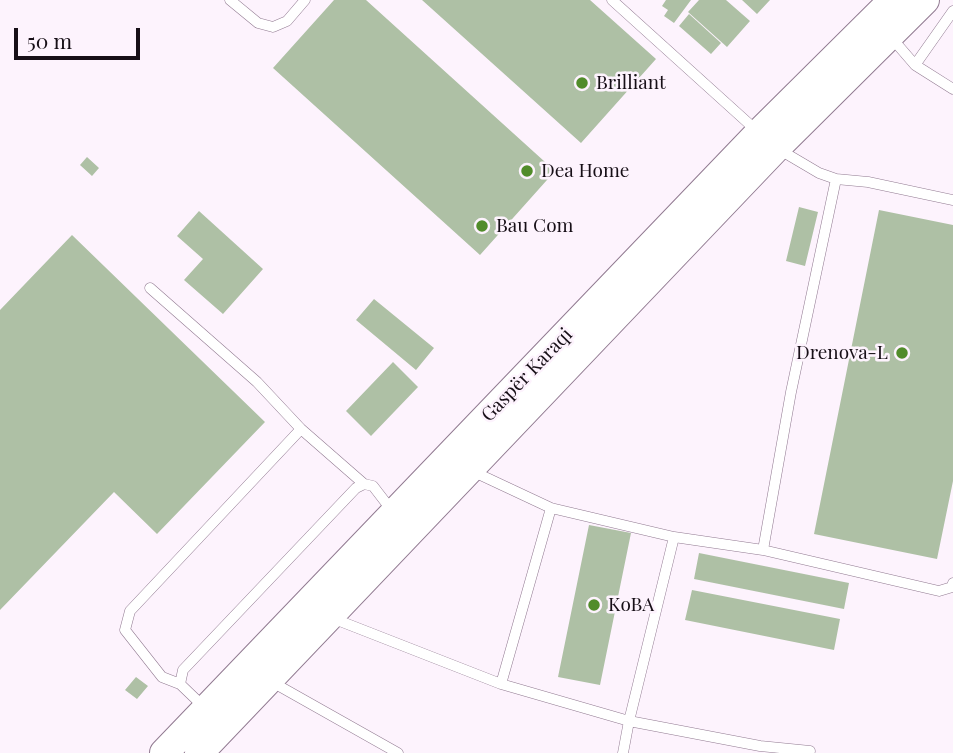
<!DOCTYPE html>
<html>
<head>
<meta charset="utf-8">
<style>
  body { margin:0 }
  #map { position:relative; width:953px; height:753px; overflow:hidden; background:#fdf3fd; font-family:"Playfair Display",serif }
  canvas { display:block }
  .scale { position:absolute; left:14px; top:28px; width:126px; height:32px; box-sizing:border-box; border:4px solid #170f17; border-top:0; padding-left:9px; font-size:21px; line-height:24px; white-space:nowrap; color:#170f17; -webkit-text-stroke:5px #fdf3fd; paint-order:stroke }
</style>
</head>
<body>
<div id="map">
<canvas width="953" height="753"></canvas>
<div class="scale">50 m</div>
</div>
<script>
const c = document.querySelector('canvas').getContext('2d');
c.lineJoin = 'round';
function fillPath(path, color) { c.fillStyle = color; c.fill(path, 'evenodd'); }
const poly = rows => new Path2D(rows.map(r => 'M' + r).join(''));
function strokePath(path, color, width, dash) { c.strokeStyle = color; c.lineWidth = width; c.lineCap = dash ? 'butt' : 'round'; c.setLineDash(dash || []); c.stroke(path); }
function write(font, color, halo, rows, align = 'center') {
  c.font = font + ' "Playfair Display",serif'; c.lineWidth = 5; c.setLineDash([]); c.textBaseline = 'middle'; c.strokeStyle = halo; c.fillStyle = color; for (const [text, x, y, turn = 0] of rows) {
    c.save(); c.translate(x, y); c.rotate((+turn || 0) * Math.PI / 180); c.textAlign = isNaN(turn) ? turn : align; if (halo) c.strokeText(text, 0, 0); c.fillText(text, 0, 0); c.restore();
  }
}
fillPath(poly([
  [334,0,366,0,555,171,480,255,273,68],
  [422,0,590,0,656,59,581,143],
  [666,0,691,0,674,23,664,16,668,10,662,6],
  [699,0,726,0,750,21,727,47,688,12],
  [742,0,770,0,757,14],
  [689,14,721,43,711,54,679,26],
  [87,157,99,168,92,176,80,165],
  [799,207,818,212,805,266,786,261],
  [879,210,953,225,953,481,937,559,814,534],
  [199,211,263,269,223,314,184,280,203,259,177,236],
  [72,235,265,422,157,534,114,492,0,610,0,310],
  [374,299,434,348,416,370,356,320],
  [393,362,418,387,371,436,346,411],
  [589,525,631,533,600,685,558,677],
  [699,553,849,583,844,609,694,579],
  [692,590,840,619,834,650,685,620],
  [136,677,148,686,137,699,125,690]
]), '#aec0a5');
const lane = poly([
  [230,0,258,23,273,27,287,21,305,0],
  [612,0,757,131],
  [890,36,915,65,953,89],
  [915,65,953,11],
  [780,150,819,173,836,179,868,182,953,200],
  [836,179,791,392,763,550,939,591,952,587,953,583],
  [150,288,257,382,301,429,364,484],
  [472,471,551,508,674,537,763,550],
  [674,537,629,721,760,746,810,751],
  [332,618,501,684,629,721,623,753],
  [272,682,398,753],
  [180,684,162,677,125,630,130,611,301,429],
  [501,684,551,508],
  [205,708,180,684,183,670,356,488,364,484,373,486,393,512]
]);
const secondary = poly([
  [164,753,759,133,893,0],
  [199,753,776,148,925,0]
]);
strokePath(lane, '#917a91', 11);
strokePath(secondary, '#917a91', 30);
strokePath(lane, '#fff', 10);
strokePath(secondary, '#fff', 28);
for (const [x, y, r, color] of [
  [582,83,7,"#518c2a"],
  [527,171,7,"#518c2a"],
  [482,226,7,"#518c2a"],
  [902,353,7,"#518c2a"],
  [594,605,7,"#518c2a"]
]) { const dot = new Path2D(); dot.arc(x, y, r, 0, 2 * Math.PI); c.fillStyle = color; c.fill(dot); strokePath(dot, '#fdf3fd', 2.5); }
write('19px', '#170f17', '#fdf3fd', [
  ["Brilliant",596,83],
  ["Dea Home",541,171],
  ["Bau Com",496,226],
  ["Drenova-L",888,353,"right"],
  ["KoBA",608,605]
], 'left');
write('19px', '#170f17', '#fdf3fd', [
  ["Gaspër Karaqi",527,375,-46]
]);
</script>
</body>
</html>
